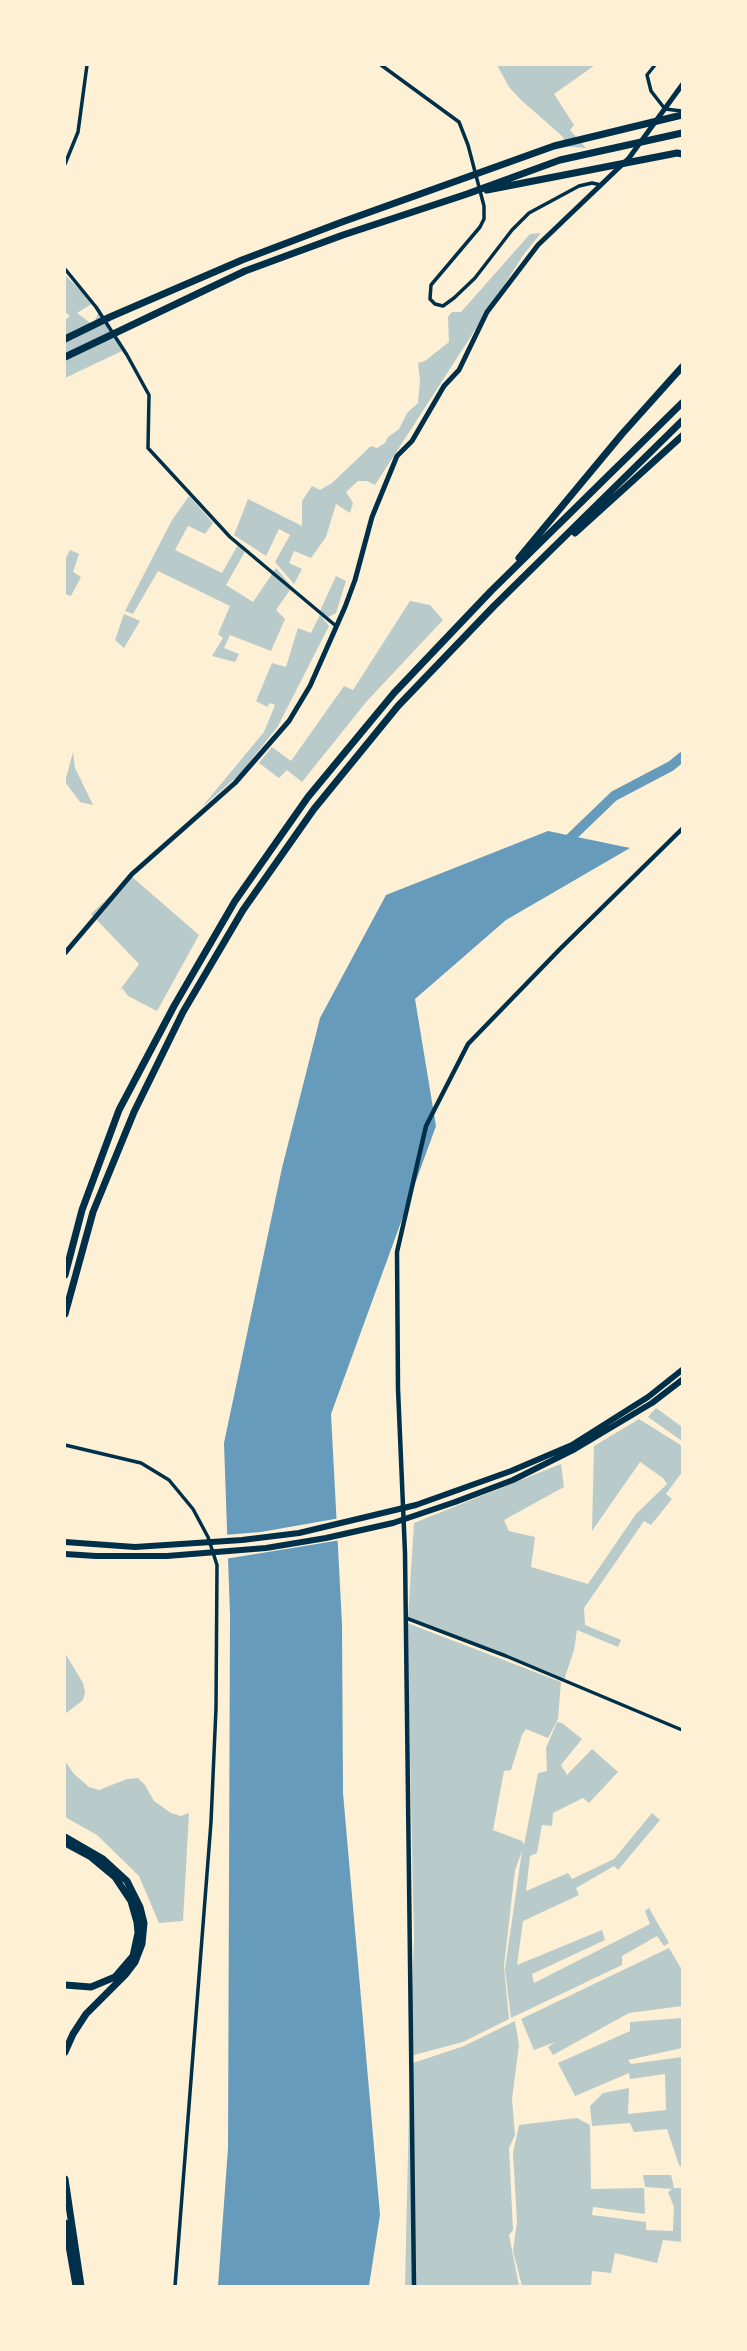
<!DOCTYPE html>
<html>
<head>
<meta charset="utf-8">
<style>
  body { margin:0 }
  #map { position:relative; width:747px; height:2351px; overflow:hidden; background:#fdf0d5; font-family:Manrope,sans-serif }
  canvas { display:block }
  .frame { position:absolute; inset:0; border:66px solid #fdf0d5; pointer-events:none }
</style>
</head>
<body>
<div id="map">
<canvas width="747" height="2351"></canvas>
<div class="frame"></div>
</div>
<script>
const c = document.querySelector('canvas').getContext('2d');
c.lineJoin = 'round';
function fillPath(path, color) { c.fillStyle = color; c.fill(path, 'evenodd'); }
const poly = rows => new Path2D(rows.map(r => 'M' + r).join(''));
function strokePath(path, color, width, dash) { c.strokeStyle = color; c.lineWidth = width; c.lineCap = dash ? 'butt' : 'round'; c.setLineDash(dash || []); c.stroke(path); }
fillPath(poly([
  [497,65,595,65,554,94,574,125,570,130,586,148,558,146,564,139,561,135,521,100,509,87],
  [541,233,524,254,375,485,367,481,358,481,346,492,353,503,350,513,336,504,326,537,311,558,294,551,289,563,302,569,294,584,275,562,290,535,279,529,266,556,234,535,248,499,302,526,302,501,312,486,320,490,332,483,371,446,377,448,385,443,388,437,399,429,407,413,418,403,420,380,418,363,425,361,449,342,448,317,452,312,461,312,530,234],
  [65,275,93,303,77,313,93,325,100,309,122,351,65,378,65,320,70,316,65,312],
  [189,496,213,523,205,534,188,526,175,550,222,573,239,543,247,548,226,585,253,602,276,568,292,587,276,610,285,619,271,651,230,635,224,648,239,654,235,662,212,656,223,638,218,634,230,606,158,571,133,614,125,611,172,520],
  [70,550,79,554,73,572,81,577,71,596,65,594,65,560],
  [336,576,346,581,336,613,328,617,320,611],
  [410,601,430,605,443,620,367,701,302,782,287,770,279,778,259,763,272,747,291,761,344,686,353,690],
  [124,614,140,621,124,648,115,640],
  [320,615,329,626,278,726,241,773,201,808,264,732,275,705,270,703,267,707,256,701,272,663,286,667,298,628,311,633],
  [73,752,75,768,93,805,80,802,65,782],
  [131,876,199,935,157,1011,128,996,122,988,117,994,139,964,91,914],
  [656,1408,682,1427,682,1441,648,1417],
  [639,1419,682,1446,682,1472,666,1494,672,1499,651,1525,644,1521,584,1608,585,1625,621,1640,618,1647,577,1630,574,1650,564,1680,408,1617,414,1523,561,1464,564,1487,504,1520,509,1531,535,1537,531,1567,588,1584,636,1514,667,1484,663,1478,640,1462,592,1531,594,1446],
  [407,1623,561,1682,558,1719,548,1738,526,1729,522,1735,511,1770,504,1771,493,1830,522,1841,524,1845,538,1773,547,1771,546,1748,557,1722,562,1723,582,1739,561,1765,567,1775,592,1749,618,1772,589,1803,583,1798,553,1813,552,1826,542,1825,537,1853,530,1856,526,1891,568,1873,572,1879,614,1859,652,1813,660,1820,618,1870,614,1866,576,1888,579,1895,523,1921,517,1965,602,1930,605,1940,532,1974,534,1983,650,1924,645,1911,649,1908,669,1943,664,1946,657,1936,622,1956,622,1965,511,2018,505,1969,522,1851,515,1870,504,1966,509,2019,463,2042,410,2056,414,1938],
  [65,1653,83,1683,85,1692,83,1700,65,1714],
  [65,1761,74,1774,89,1787,99,1790,127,1779,138,1778,145,1785,154,1801,171,1813,181,1816,189,1813,183,1921,159,1923,139,1876,97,1835,65,1817],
  [669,1948,682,1970,682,2006,629,2013,553,2055,548,2047,555,2042,534,2050,521,2019],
  [682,2018,682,2048,628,2060,631,2064,682,2057,682,2168,679,2165,667,2129,634,2132,630,2123,592,2126,590,2106,603,2093,629,2088,628,2114,666,2110,665,2074,630,2079,629,2073,575,2096,558,2063,630,2031,630,2022],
  [515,2021,519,2045,512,2099,515,2135,509,2148,513,2230,509,2235,519,2286,405,2286,410,2064,464,2046],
  [577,2118,590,2125,591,2189,644,2188,645,2214,593,2207,592,2215,646,2222,646,2230,673,2231,674,2207,668,2192,672,2189,645,2187,643,2175,671,2175,674,2188,682,2188,682,2242,663,2240,657,2263,615,2253,611,2273,592,2271,591,2286,522,2286,513,2251,517,2222,513,2153,519,2125]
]), '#b9caca');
fillPath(poly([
  [548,831,630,848,506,920,415,999,436,1126,331,1414,342,1624,343,1793,380,2215,369,2286,218,2286,228,2148,230,1615,224,1443,282,1168,320,1018,386,895]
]), '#669bbc');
fillPath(poly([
  [340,1518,341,1540,225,1559,224,1535,261,1532]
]), '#fdf0d5');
strokePath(poly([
  [562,846,614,796,671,766,682,757]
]), '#669bbc', 10);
strokePath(poly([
  [381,65,459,122,468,145,484,206,484,219,480,227,431,285,430,299,435,304,443,306,454,298,475,278,512,230,529,213,579,186,592,183,601,185],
  [655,65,647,75,651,91,665,109,682,111],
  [65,164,78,132,87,65],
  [65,269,96,307,127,355,149,395,148,448,230,537,336,626],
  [65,1445,141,1463,169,1480,193,1509,208,1537,217,1565,216,1708,211,1822,175,2286],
  [406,1618,506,1656,682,1730]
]), '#003049', 3.5);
strokePath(poly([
  [414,2286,405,1553,398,1389,397,1252,426,1126,468,1044,560,949,682,829]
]), '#003049', 4.5);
strokePath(poly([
  [65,953,132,874,235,783,289,721,310,686,345,607,355,580,372,517,397,456,412,441,444,386,459,370,487,312,538,245,629,158,682,85]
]), '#003049', 5);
strokePath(poly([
  [65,1542,135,1547,242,1540,299,1533,416,1505,511,1471,572,1445,648,1397,682,1370],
  [65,1554,96,1556,167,1556,266,1548,326,1538,393,1523,455,1502,513,1480,575,1449,652,1403,682,1380]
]), '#003049', 6);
strokePath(poly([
  [487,190,677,153,682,154],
  [65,339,110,317,242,260,342,222,554,146,682,115],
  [65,357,245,271,343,235,467,194,560,160,682,133],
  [575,533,682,436],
  [519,558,622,434,682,367],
  [65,1275,82,1210,119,1110,174,1006,235,901,308,797,394,693,491,591,682,403],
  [65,1314,93,1212,134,1112,183,1012,243,910,314,809,398,706,494,606,682,421],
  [65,1837,103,1859,127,1881,140,1907,144,1923,142,1944,135,1962,125,1975,86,2014,73,2034,65,2052],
  [65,1843,91,1857,115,1877,131,1901,137,1922,138,1933,133,1956,115,1977,91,1987,65,1985],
  [65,2179,81,2286],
  [65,2223,76,2286]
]), '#003049', 7);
</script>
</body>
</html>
